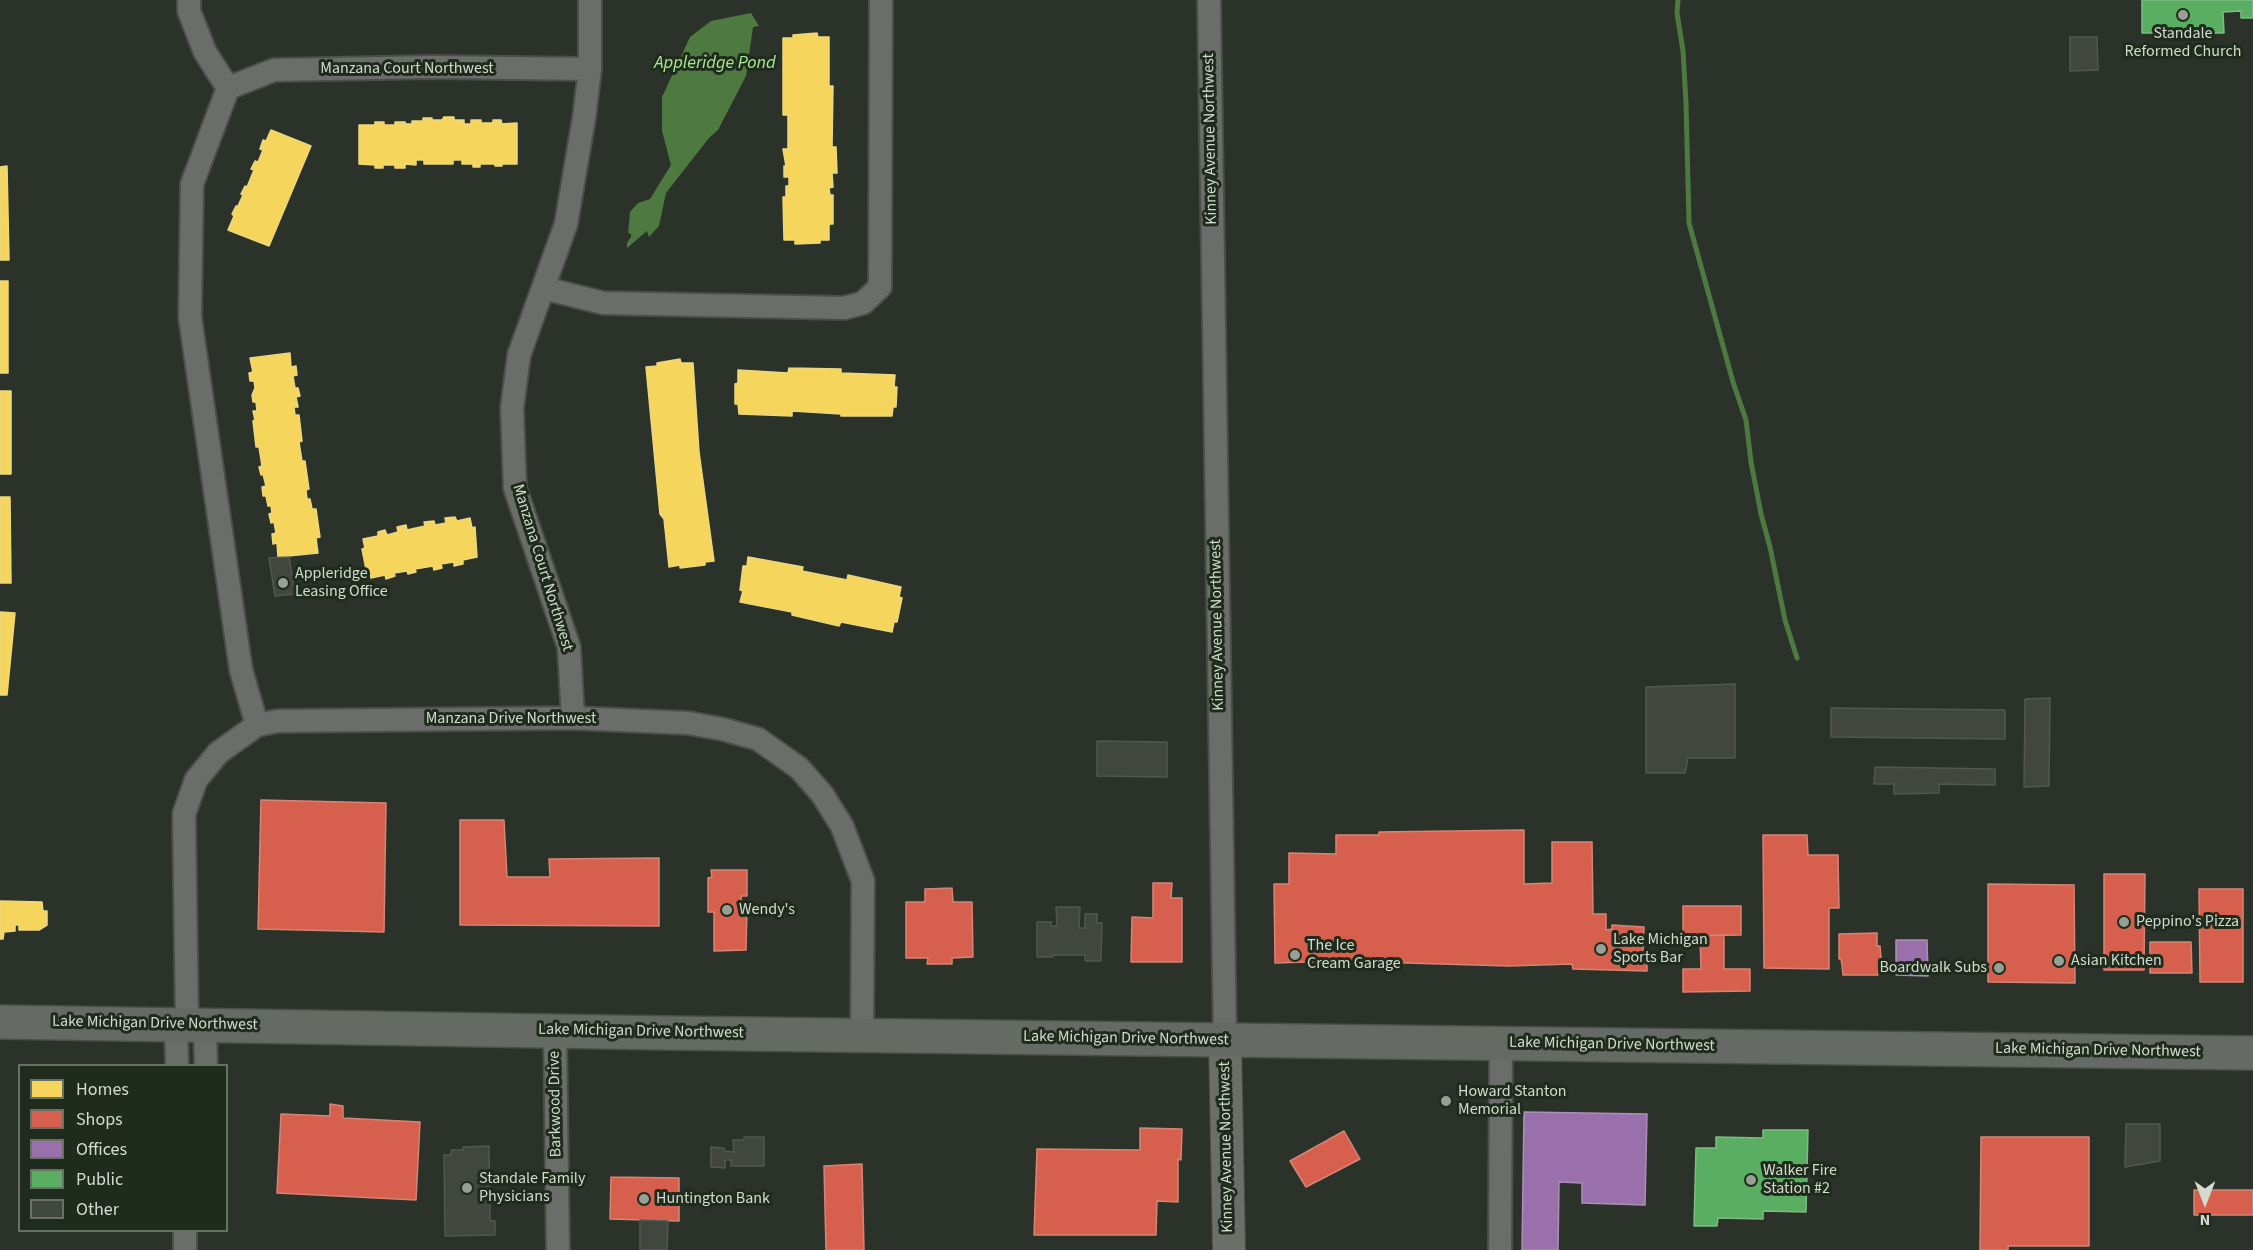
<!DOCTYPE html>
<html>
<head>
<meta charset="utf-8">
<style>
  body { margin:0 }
  #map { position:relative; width:2253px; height:1250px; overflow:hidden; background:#2b3229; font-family:"Source Sans 3",sans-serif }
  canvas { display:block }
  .legend { position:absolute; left:18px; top:1064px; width:210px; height:168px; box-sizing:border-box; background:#1f2b1c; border:2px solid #677164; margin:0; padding:8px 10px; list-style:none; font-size:18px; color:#d3dbd0 }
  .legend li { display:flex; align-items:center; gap:12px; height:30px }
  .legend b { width:30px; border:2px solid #677164 }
  .north { position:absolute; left:2175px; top:1172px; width:60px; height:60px; -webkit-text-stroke:4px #1f2b1c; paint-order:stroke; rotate:180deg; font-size:16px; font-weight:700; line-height:24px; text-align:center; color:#d3dbd0 }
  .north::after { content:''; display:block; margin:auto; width:21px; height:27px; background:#d3dbd0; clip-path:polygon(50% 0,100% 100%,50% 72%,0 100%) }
</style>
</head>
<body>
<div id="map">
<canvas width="2253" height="1250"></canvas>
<ul class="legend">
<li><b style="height:16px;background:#f6d55c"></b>Homes</li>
<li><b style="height:16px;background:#d6604d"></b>Shops</li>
<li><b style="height:16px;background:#9970ab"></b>Offices</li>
<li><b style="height:16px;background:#5aae61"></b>Public</li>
<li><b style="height:16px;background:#41473f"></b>Other</li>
</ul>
<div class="north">N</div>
</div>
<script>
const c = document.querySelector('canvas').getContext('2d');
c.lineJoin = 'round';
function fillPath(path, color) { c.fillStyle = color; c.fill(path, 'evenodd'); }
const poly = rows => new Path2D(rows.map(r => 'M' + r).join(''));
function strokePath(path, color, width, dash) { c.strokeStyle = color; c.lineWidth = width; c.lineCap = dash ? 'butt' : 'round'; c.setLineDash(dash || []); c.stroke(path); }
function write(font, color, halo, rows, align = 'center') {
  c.font = font + ' "Source Sans 3",sans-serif'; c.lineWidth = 6; c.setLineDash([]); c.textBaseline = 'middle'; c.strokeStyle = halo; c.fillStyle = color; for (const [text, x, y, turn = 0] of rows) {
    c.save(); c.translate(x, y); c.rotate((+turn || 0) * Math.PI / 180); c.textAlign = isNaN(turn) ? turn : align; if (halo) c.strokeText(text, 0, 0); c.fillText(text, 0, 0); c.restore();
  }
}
fillPath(poly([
  [751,13,759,26,753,27,746,76,718,130,709,138,666,193,659,226,649,237,647,231,627,248,627,243,631,237,631,234,628,233,630,212,638,203,650,199,671,165,662,131,662,97,690,37,711,21]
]), '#4e7941');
const homes = poly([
  [817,33,818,37,829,37,829,86,833,86,832,147,836,147,837,173,832,173,833,187,829,188,830,195,833,195,833,224,829,224,829,240,820,240,820,243,795,244,795,240,784,240,783,197,786,197,786,186,789,186,789,177,784,177,784,166,786,166,783,149,788,149,788,115,783,115,783,38,793,38,793,35,817,33],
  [444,117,454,117,454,120,464,120,464,124,471,124,471,120,481,120,481,123,493,123,493,120,501,120,502,124,517,123,517,164,502,164,502,166,495,166,495,164,480,164,480,167,473,167,473,164,462,164,462,160,453,160,453,164,424,164,424,160,416,160,416,165,405,164,405,168,395,168,395,165,383,165,383,168,375,168,375,165,359,164,359,125,375,125,375,122,384,122,384,125,395,125,395,122,405,122,406,124,412,124,412,121,423,121,423,118,432,118,432,120,442,120,444,117],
  [271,130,311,146,269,246,228,230,234,216,232,214,236,206,238,206,243,195,241,194,245,186,247,187,254,170,251,169,255,161,258,162,263,150,260,149,263,140,266,141,271,130],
  [7,166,9,260,0,260,0,167,7,166],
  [0,281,8,281,8,373,0,373,0,281],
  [290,353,291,367,296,366,297,375,293,376,295,388,298,388,300,396,296,397,298,407,294,407,295,415,299,415,302,441,299,442,302,461,305,461,309,489,306,490,307,499,310,499,312,509,316,509,320,537,316,538,318,553,278,557,277,543,273,544,272,534,276,533,274,522,271,523,269,514,272,513,271,506,268,506,266,496,263,496,262,487,266,486,263,474,261,475,259,467,262,466,259,447,256,447,253,421,255,420,253,411,257,411,256,402,253,402,252,395,255,388,254,381,250,381,249,373,253,372,250,358,290,353],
  [680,359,681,363,693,363,699,452,714,561,705,562,705,565,680,568,680,565,669,567,664,519,660,514,646,367,657,366,657,363,680,359],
  [789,368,841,369,841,373,895,375,894,387,897,387,896,407,893,407,892,416,841,416,841,414,792,411,792,416,739,414,738,404,735,404,735,384,738,383,738,370,788,373,789,368],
  [0,391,11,391,11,474,0,474,0,391],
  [0,497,10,497,11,583,0,583,0,497],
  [455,517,457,521,470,518,472,528,475,527,477,557,463,560,463,564,454,566,454,562,441,564,442,568,434,570,433,566,415,569,416,572,408,574,407,571,394,573,395,576,386,579,385,575,371,578,369,568,366,569,362,549,365,548,363,539,378,536,378,532,385,530,387,535,398,532,397,527,406,525,407,530,425,526,424,522,434,521,435,525,446,523,445,518,455,517],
  [748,557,803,567,802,571,847,580,848,575,901,587,899,597,902,598,897,622,894,622,892,632,841,622,839,626,792,615,792,612,740,602,743,591,740,590,743,566,747,566,748,557],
  [0,612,15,613,7,695,0,695,0,612],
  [0,901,42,902,43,911,47,911,47,925,39,930,19,930,19,925,15,925,15,931,4,932,3,939,0,939,0,901]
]);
fillPath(homes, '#f6d55c');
strokePath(homes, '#ecd77f', 1.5);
const shops = poly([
  [261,800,386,803,384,932,258,929,261,800],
  [460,820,504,820,507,877,550,877,549,859,659,858,659,926,460,925,460,820],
  [1524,830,1524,884,1552,883,1552,842,1592,842,1593,914,1606,914,1606,930,1612,929,1612,925,1644,927,1643,954,1647,954,1647,971,1573,969,1572,964,1509,966,1338,961,1275,963,1274,884,1289,884,1289,853,1336,854,1336,835,1379,835,1379,832,1524,830],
  [1763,835,1807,835,1808,855,1838,855,1839,908,1829,908,1829,969,1764,968,1763,835],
  [711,870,747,870,747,896,741,896,742,909,747,909,746,950,714,951,714,912,708,912,708,878,712,877,711,870],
  [2104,874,2145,874,2144,970,2104,970,2104,874],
  [1153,883,1172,883,1171,898,1182,898,1182,962,1131,962,1132,917,1153,918,1153,883],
  [1988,884,2074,885,2075,983,1988,982,1988,884],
  [952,888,953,902,972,902,973,957,952,958,952,964,927,964,928,958,906,958,906,902,925,902,925,889,952,888],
  [2199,889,2243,889,2243,982,2200,982,2199,889],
  [1683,906,1741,906,1741,935,1683,936,1683,906],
  [1877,933,1877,946,1880,946,1882,970,1878,970,1878,975,1843,975,1842,965,1841,959,1839,959,1839,934,1877,933],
  [1724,935,1724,969,1750,969,1750,991,1683,992,1683,969,1701,969,1700,936,1724,935],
  [2150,942,2191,942,2192,973,2150,973,2150,942],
  [330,1104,343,1106,343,1118,420,1122,416,1200,277,1193,281,1114,330,1116,330,1104],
  [1140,1128,1182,1129,1181,1160,1178,1159,1178,1202,1157,1201,1156,1235,1034,1235,1037,1149,1140,1150,1140,1128],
  [1344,1131,1360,1159,1306,1187,1290,1161,1344,1131],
  [1981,1137,2089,1137,2089,1246,2008,1246,2008,1250,1980,1250,1981,1137],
  [862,1164,864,1250,826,1250,824,1166,862,1164],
  [611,1177,679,1178,679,1221,610,1219,611,1177],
  [2194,1190,2253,1190,2253,1215,2194,1215,2194,1190]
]);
fillPath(shops, '#d6604d');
strokePath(shops, '#d58574', 1.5);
const offices = poly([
  [1896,940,1927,940,1928,976,1896,975,1896,940],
  [1524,1112,1647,1114,1645,1205,1582,1203,1582,1183,1559,1182,1558,1250,1522,1250,1524,1112]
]);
fillPath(offices, '#9970ab');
strokePath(offices, '#aa90b6', 1.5);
const public = poly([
  [2142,0,2253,0,2253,18,2241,18,2241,11,2223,12,2224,33,2142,33,2142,0],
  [1763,1130,1808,1130,1806,1212,1763,1211,1763,1219,1718,1218,1717,1226,1694,1226,1696,1148,1716,1148,1716,1137,1763,1138,1763,1130]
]);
fillPath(public, '#5aae61');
strokePath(public, '#7ebc82', 1.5);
strokePath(poly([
  [1678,0,1677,13,1683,51,1686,103,1689,223,1733,382,1746,420,1751,462,1761,514,1770,547,1785,620,1797,658]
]), '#4e7941', 5);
const building = poly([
  [2070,37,2097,37,2098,70,2070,71,2070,37],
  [289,557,295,594,275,596,269,558,289,557],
  [1735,684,1735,758,1688,758,1685,773,1646,773,1646,687,1735,684],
  [2050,698,2049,786,2024,787,2025,699,2050,698],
  [1831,708,2005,710,2005,739,1831,737,1831,708],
  [1097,741,1167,742,1167,777,1097,776,1097,741],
  [1875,767,1995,769,1995,785,1939,784,1939,793,1894,794,1894,784,1874,784,1875,767],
  [1056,907,1080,907,1079,928,1085,928,1085,914,1097,914,1097,923,1102,923,1101,961,1085,961,1085,955,1053,955,1053,957,1037,957,1037,922,1051,922,1051,926,1057,926,1056,907],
  [2126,1124,2160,1124,2160,1161,2125,1167,2126,1124],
  [744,1137,764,1137,764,1166,731,1166,731,1160,725,1160,725,1168,711,1167,711,1147,724,1148,724,1151,734,1152,733,1140,744,1140,744,1137],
  [489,1146,490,1220,495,1221,495,1235,445,1236,444,1155,451,1155,451,1150,463,1150,463,1147,489,1146],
  [640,1220,668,1221,667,1250,640,1250,640,1220]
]);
fillPath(building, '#41473f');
strokePath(building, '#525851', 1.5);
const street = poly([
  [189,0,189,11,205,52,228,88],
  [1209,0,1225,1041],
  [543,288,603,303,844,308,863,303,880,287,881,0],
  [573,718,569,647,515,488,512,408,519,355,566,224,584,118,590,69,590,0],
  [257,725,241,670,190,317,192,184,228,88,274,70,433,67,590,69],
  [176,1025,177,1066],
  [187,1025,184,814,196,780,218,753,257,725,278,721,573,718,688,723,722,729,758,739,799,768,822,794,842,826,863,881,862,1035],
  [205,1025,206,1066],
  [555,1031,558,1250],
  [185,1230,185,1250],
  [1500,1250,1501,1044]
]);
const secondary = poly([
  [1225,1041,1229,1250]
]);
const highway = poly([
  [0,1022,668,1033,2253,1053]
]);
strokePath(street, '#4a5048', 26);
strokePath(secondary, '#4a5048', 34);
strokePath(highway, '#4a5048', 36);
strokePath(street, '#6a6d69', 22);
strokePath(secondary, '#6c6e6a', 32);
strokePath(highway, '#656a64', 33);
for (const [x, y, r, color] of [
  [2183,15,6,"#98a096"],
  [283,583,6,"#98a096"],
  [727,910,6,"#98a096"],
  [2124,922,6,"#98a096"],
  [1601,949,6,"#98a096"],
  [1295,955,6,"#98a096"],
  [2059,961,6,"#98a096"],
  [1999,968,6,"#98a096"],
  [1446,1101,6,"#98a096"],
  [1751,1180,6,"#98a096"],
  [467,1188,6,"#98a096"],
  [644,1199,6,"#98a096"]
]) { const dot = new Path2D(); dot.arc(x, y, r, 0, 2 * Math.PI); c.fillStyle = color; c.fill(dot); strokePath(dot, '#1f2b1c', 2); }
write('16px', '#d3dbd0', '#1f2b1c', [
  ["Standale",2183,34,"center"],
  ["Reformed Church",2183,52,"center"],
  ["Appleridge",295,574],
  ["Leasing Office",295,592],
  ["Wendy's",739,910],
  ["Peppino's Pizza",2136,922],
  ["Lake Michigan",1613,940],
  ["Sports Bar",1613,958],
  ["The Ice",1307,946],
  ["Cream Garage",1307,964],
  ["Asian Kitchen",2071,961],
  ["Boardwalk Subs",1987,968,"right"],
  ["Howard Stanton",1458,1092],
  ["Memorial",1458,1110],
  ["Walker Fire",1763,1171],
  ["Station #2",1763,1189],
  ["Standale Family",479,1179],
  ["Physicians",479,1197],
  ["Huntington Bank",656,1199]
], 'left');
write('16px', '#d3dbd0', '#1f2b1c', [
  ["Manzana Court Northwest",407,69],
  ["Kinney Avenue Northwest",1211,139,-91],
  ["Manzana Court Northwest",542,568,73],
  ["Kinney Avenue Northwest",1218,625,-91],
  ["Manzana Drive Northwest",511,719],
  ["Lake Michigan Drive Northwest",155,1024,1],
  ["Lake Michigan Drive Northwest",641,1032,1],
  ["Lake Michigan Drive Northwest",1126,1039,1],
  ["Lake Michigan Drive Northwest",1612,1045,1],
  ["Lake Michigan Drive Northwest",2098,1051,1],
  ["Barkwood Drive",556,1104,-91],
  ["Kinney Avenue Northwest",1227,1147,-91]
]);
write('italic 18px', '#a8ea93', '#1f2b1c', [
  ["Appleridge Pond",715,64]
]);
</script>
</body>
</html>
